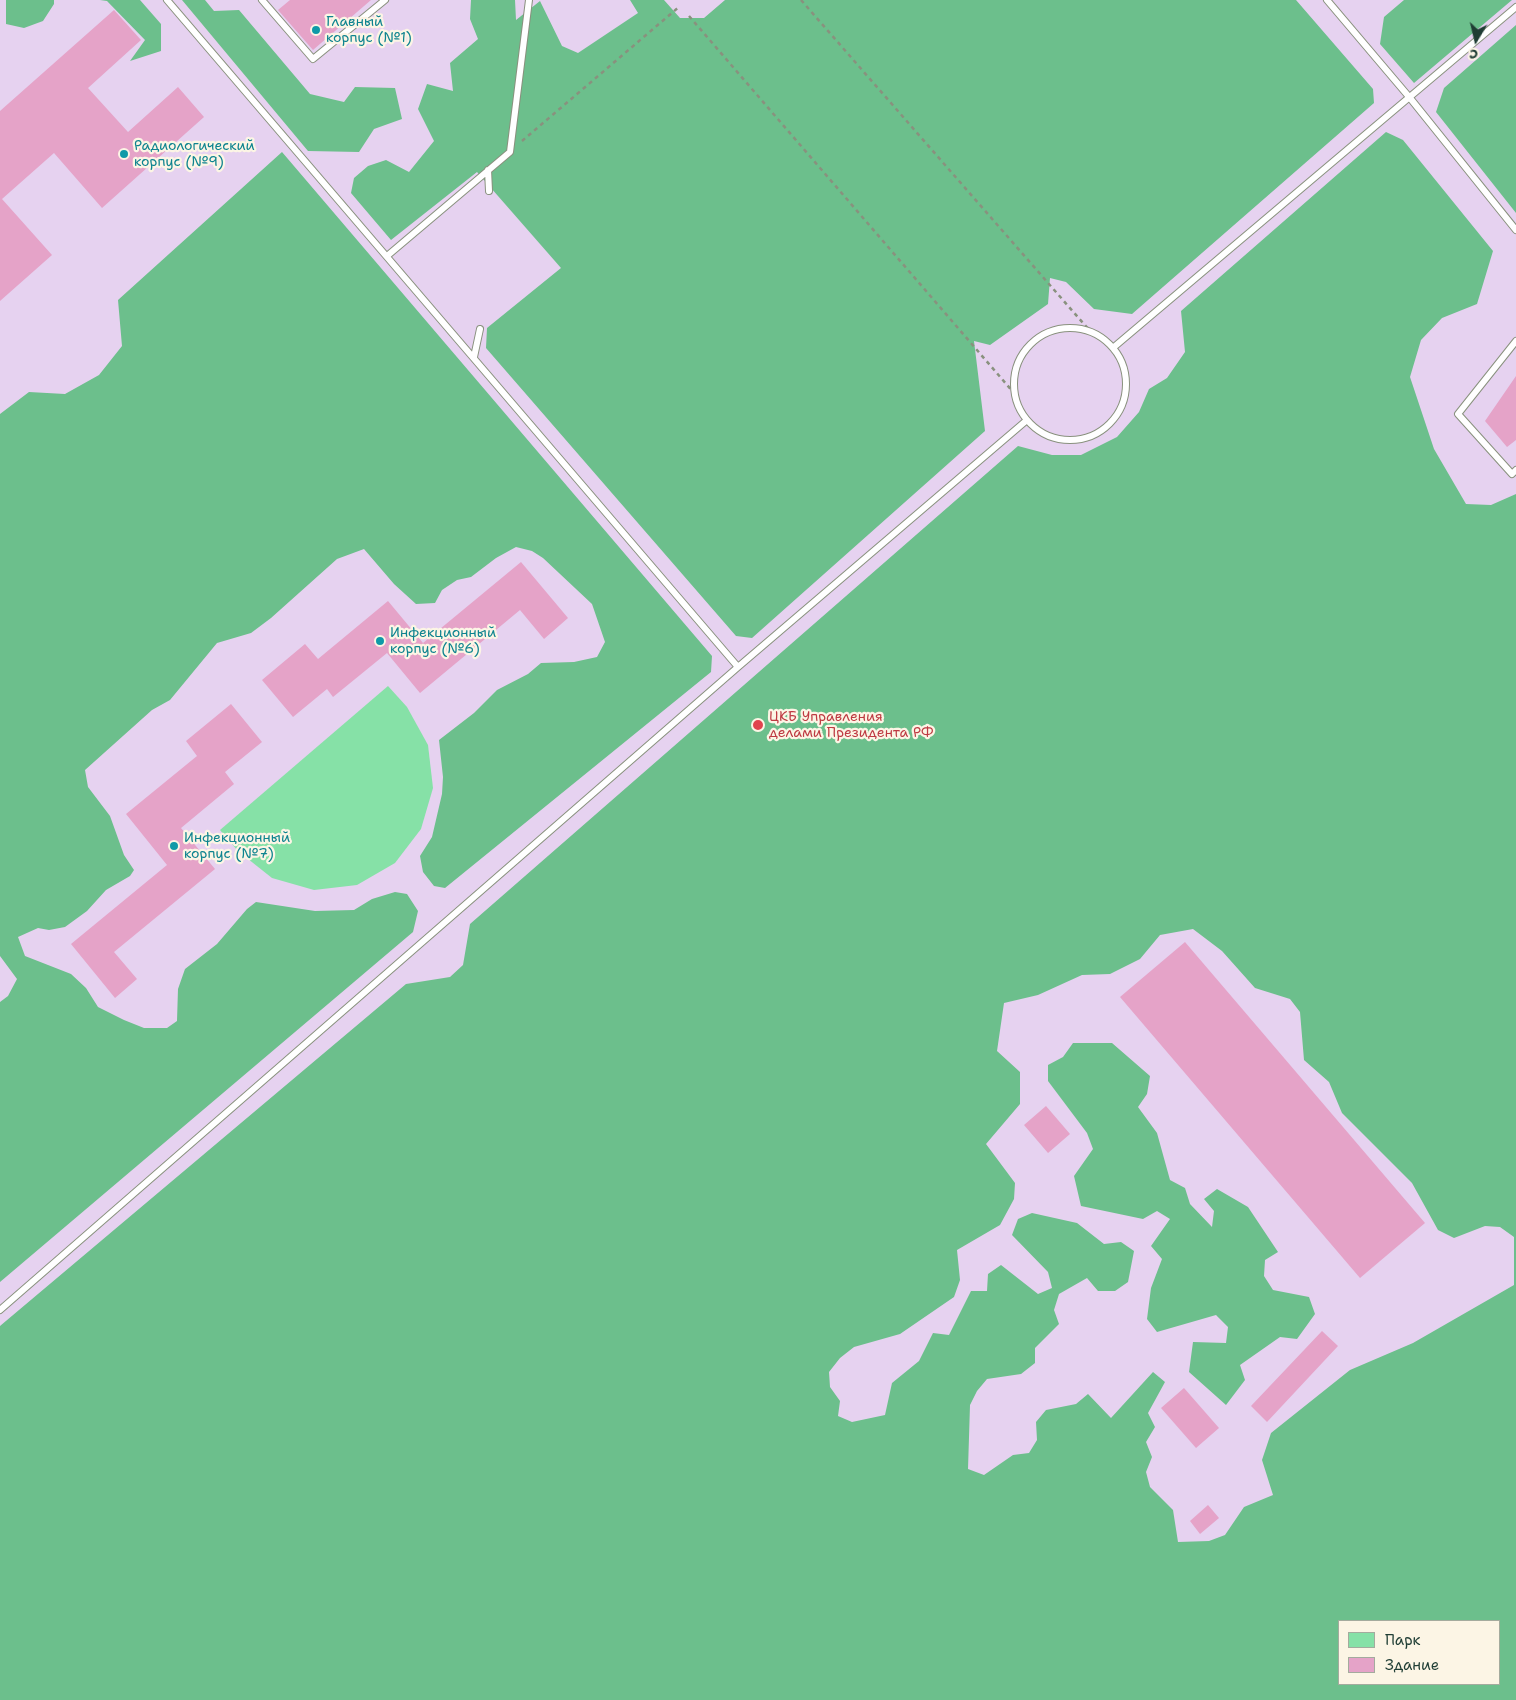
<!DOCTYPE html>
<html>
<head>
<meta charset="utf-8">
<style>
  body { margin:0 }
  #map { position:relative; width:1516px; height:1700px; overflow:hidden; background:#f3e5c9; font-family:"Shantell Sans",sans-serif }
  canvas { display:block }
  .legend { position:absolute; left:1338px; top:1620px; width:162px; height:65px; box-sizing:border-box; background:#fcf5e5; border:1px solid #a4ab9e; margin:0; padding:6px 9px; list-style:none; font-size:15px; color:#1f3d34 }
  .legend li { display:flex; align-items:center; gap:10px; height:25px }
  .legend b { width:25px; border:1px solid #a4ab9e }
  .north { position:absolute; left:1451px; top:15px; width:50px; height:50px; -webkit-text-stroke:4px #fcf5e5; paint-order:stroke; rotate:189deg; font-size:14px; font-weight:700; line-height:20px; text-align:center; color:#1f3d34 }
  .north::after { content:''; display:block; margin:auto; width:18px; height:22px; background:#1f3d34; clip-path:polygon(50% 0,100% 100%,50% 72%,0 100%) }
</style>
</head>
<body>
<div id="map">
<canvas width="1516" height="1700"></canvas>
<ul class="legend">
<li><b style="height:14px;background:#86e1a7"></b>Парк</li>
<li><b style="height:14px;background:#e5a3c8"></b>Здание</li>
</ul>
<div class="north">С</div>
</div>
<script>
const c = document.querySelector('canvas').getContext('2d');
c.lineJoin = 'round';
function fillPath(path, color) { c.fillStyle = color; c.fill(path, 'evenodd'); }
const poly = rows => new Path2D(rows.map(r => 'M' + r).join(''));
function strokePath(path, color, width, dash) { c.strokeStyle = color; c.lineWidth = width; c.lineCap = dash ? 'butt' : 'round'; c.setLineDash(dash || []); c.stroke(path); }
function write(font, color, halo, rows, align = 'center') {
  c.font = font + ' "Shantell Sans",sans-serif'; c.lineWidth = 4.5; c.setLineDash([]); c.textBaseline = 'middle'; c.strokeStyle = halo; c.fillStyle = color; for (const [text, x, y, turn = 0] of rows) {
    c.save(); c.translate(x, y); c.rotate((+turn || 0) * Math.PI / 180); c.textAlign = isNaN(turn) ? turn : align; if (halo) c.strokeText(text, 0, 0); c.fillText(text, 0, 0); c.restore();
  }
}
fillPath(poly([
  [0,0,1516,0,1516,1449,1340,1621,1340,1684,0,1700]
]), '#e6d2f0');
fillPath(poly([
  [388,686,407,707,428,745,433,788,421,829,395,863,357,885,314,890,272,878,238,851,220,830]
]), '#86e1a7');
fillPath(poly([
  [6,0,54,0,54,4,43,21,24,28,6,24],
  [100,0,140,0,161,24,161,51,130,61,145,40,107,1],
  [182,0,205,0,214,11,239,10,310,94,344,102,355,87,395,88,402,119,374,129,359,152,308,151],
  [471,0,515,0,516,20,540,1,562,46,578,53,638,13,630,0,664,0,680,18,704,18,725,0,1296,0,1373,89,1374,103,1132,314,1094,309,1066,282,1050,278,1048,304,990,345,974,341,985,431,752,638,736,636,486,348,487,328,561,268,477,172,391,240,351,193,354,178,368,166,386,160,409,172,434,141,418,109,427,84,453,91,450,63,478,39,470,19],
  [1404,0,1512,0,1414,83,1380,44,1384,17],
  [1516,25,1516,213,1436,112,1444,88],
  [1386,132,1403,140,1493,251,1477,304,1442,318,1421,340,1410,377,1434,449,1466,504,1491,505,1516,494,1516,1700,0,1700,0,1326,406,984,450,977,463,965,470,924,1018,446,1052,455,1081,455,1117,437,1139,412,1149,389,1167,378,1185,352,1181,311],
  [1193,929,1222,951,1255,988,1290,999,1300,1012,1304,1060,1329,1082,1342,1113,1412,1183,1438,1230,1454,1238,1485,1226,1500,1227,1514,1237,1514,1285,1413,1343,1350,1370,1271,1433,1262,1460,1273,1495,1244,1507,1225,1535,1209,1541,1178,1542,1173,1510,1150,1487,1146,1472,1152,1457,1146,1442,1155,1427,1148,1413,1165,1382,1153,1372,1111,1418,1088,1394,1076,1404,1046,1410,1036,1422,1037,1440,1029,1453,1013,1455,984,1475,968,1469,970,1405,977,1391,987,1379,1021,1374,1035,1363,1035,1348,1059,1324,1054,1310,1059,1294,1087,1278,1098,1291,1115,1291,1128,1282,1134,1251,1121,1242,1104,1244,1077,1223,1032,1213,1018,1219,1012,1235,1048,1272,1052,1288,1038,1294,1001,1265,988,1274,987,1291,971,1291,949,1335,933,1333,919,1361,892,1383,885,1415,852,1422,838,1416,840,1401,830,1387,829,1372,840,1358,854,1347,900,1334,954,1297,960,1280,957,1250,1000,1225,1014,1199,1015,1183,986,1144,1020,1104,1020,1072,997,1051,1004,1003,1038,995,1082,975,1110,974,1140,959,1160,935],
  [1340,1621,1500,1621,1500,1684,1340,1684],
  [282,152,712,656,711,672,445,888,434,886,423,872,420,856,432,837,442,794,443,777,439,740,474,713,497,690,528,674,541,663,574,662,597,657,605,642,592,604,543,558,532,551,516,547,496,558,471,577,457,580,442,590,435,603,416,604,394,584,364,549,337,559,271,618,251,633,217,643,170,700,152,710,85,770,88,787,110,816,124,855,134,870,130,876,106,890,87,911,65,927,49,930,38,928,18,937,25,956,71,974,86,988,98,1007,124,1020,144,1028,167,1028,177,1021,178,989,185,969,217,944,247,909,256,902,315,911,354,910,372,899,395,892,407,894,418,911,413,932,0,1282,0,1002,8,996,17,979,0,956,0,414,29,392,65,394,99,375,122,346,118,300],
  [1073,1043,1112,1043,1150,1076,1147,1094,1138,1107,1157,1133,1170,1180,1185,1188,1190,1204,1212,1227,1214,1211,1204,1199,1217,1189,1248,1207,1278,1252,1265,1260,1264,1276,1273,1290,1309,1297,1315,1314,1297,1339,1280,1337,1240,1365,1245,1380,1226,1405,1189,1372,1193,1342,1226,1343,1228,1327,1216,1315,1157,1332,1147,1319,1151,1288,1162,1259,1151,1246,1170,1219,1157,1211,1143,1219,1081,1206,1074,1176,1093,1149,1087,1133,1048,1081,1048,1065,1063,1057]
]), '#6cbf8c');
fillPath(poly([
  [290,0,371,0,313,50,278,10],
  [114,10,141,40,88,88,128,132,178,87,204,117,102,208,54,153,2,199,52,255,0,301,0,111],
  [1516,376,1516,440,1507,447,1485,421],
  [521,562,568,618,544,639,520,610,420,693,387,653,333,697,327,689,293,717,262,680,305,644,318,659,388,601,423,643],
  [231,704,262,742,225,772,234,784,181,828,215,869,114,952,137,979,115,998,71,944,167,865,126,814,197,756,186,741],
  [1185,942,1425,1223,1360,1278,1120,997],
  [1046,1106,1070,1134,1048,1153,1024,1125],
  [1322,1331,1338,1346,1267,1422,1251,1406],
  [1184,1388,1219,1428,1196,1448,1161,1408],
  [1208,1505,1219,1518,1200,1534,1190,1521]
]), '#e5a3c8');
const lane = poly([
  [167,0,738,667],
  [262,0,313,59,385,0],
  [1327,0,1410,98,1516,230],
  [488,170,489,191],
  [387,256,510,152,529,0],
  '1014 384a56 56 0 1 1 112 0a56 56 0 1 1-112 0Z',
  [1516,341,1458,414,1512,474,1516,470],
  [1114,347,1516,7],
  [474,357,480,329],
  [0,1310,738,667,1027,420]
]);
strokePath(lane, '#89917e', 8);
strokePath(poly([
  [801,0,1090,331],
  [689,16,1014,393],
  [522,141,680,6]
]), '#89917e', 2.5, [4, 4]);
strokePath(lane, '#fff', 6);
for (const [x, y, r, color] of [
  [316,30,5,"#0f9aa8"],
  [124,154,5,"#0f9aa8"],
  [380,641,5,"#0f9aa8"],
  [758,725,6,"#e0444e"],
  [174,846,5,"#0f9aa8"]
]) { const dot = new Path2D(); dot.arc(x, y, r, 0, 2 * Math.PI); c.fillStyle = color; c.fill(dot); strokePath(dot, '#fcf5e5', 2); }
write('14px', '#0d838f', '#fcf5e5', [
  ["Главный",326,22],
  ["корпус (№1)",326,38],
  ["Радиологический",134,146],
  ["корпус (№9)",134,162],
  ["Инфекционный",390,633],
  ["корпус (№6)",390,649],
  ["Инфекционный",184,838],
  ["корпус (№7)",184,854]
], 'left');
write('14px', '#be3a42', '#fcf5e5', [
  ["ЦКБ Управления",769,717],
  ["делами Президента РФ",769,733]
], 'left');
</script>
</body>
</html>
